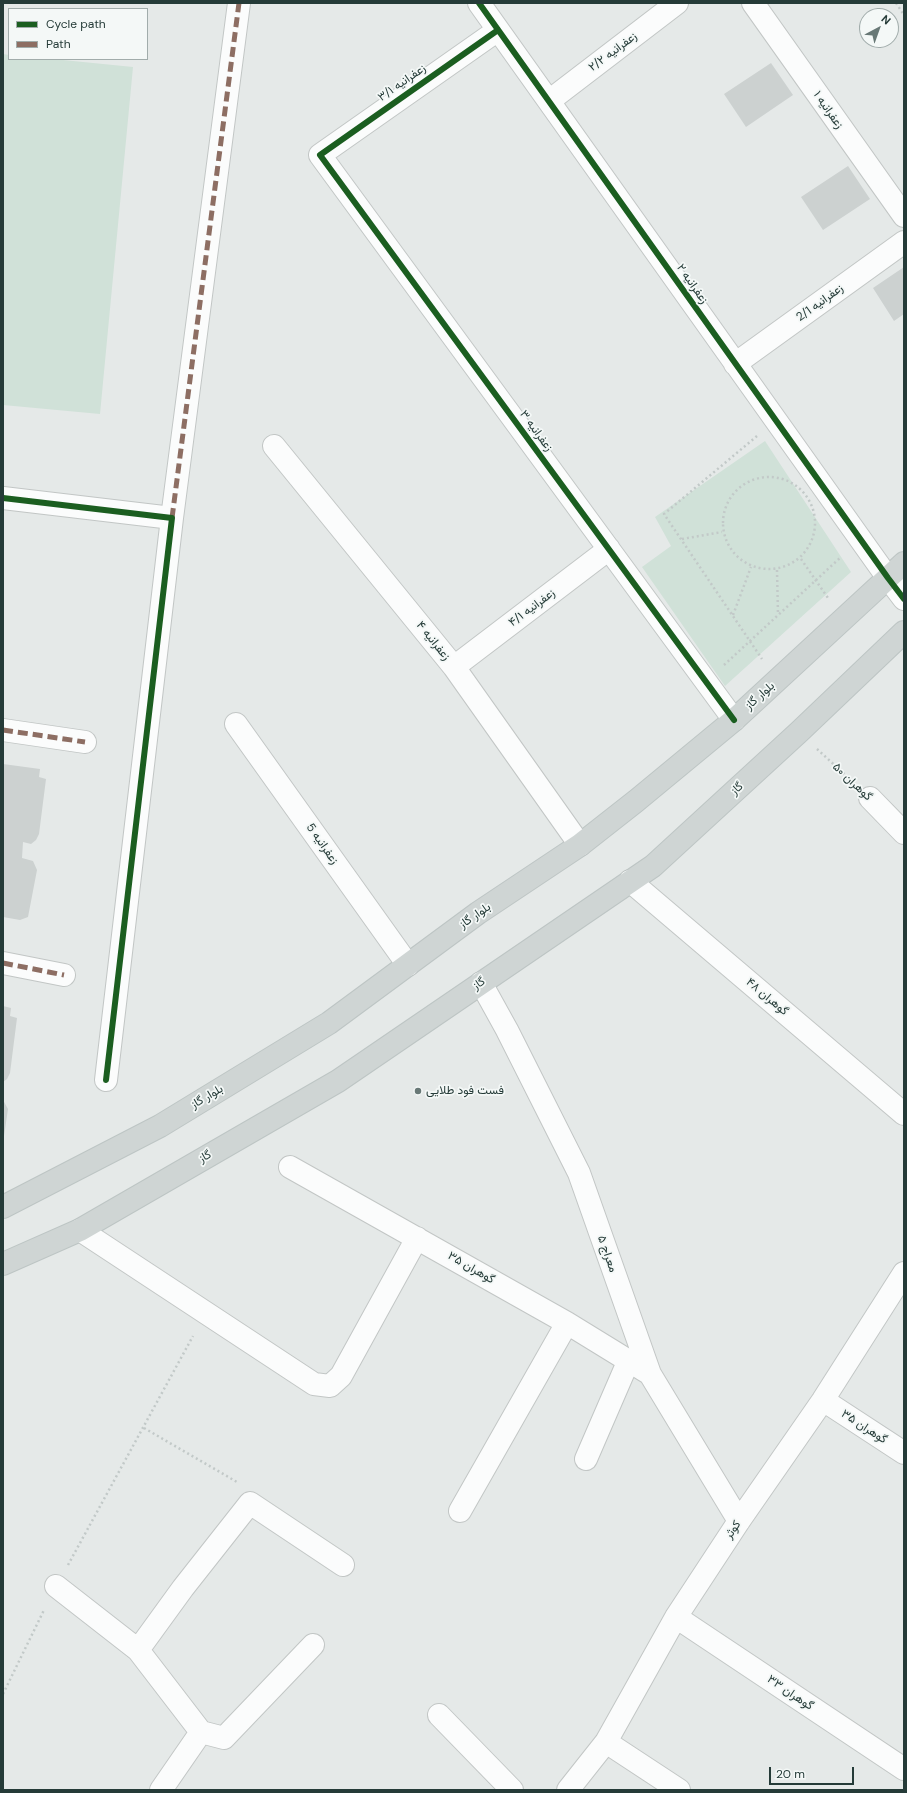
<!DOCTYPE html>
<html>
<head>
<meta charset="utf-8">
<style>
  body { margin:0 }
  #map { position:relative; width:907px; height:1793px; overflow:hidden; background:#e5e9e8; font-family:"DM Sans",sans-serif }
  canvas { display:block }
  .frame { position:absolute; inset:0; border:4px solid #253b38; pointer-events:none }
  .legend { position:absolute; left:8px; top:8px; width:140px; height:52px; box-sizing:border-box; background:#f4f8f7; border:1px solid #a1acab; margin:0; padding:5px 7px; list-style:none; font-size:12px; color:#253b38 }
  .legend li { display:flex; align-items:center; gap:8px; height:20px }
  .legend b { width:20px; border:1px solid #a1acab }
  .north { position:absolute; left:859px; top:8px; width:40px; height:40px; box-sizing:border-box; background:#f4f8f7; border:1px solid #a1acab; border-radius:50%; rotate:41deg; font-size:11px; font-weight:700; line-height:16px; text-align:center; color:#253b38 }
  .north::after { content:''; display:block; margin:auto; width:14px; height:18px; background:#687876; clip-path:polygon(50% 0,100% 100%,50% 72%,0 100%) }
  .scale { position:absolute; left:769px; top:1767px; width:85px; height:18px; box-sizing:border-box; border:2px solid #253b38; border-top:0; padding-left:5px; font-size:12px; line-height:14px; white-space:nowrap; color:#253b38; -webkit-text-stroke:3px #f4f8f7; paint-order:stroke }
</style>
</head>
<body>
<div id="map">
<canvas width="907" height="1793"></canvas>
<div class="frame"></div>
<ul class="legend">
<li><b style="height:5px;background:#1b5e20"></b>Cycle path</li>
<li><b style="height:5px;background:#8d6e63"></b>Path</li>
</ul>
<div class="north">N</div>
<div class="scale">20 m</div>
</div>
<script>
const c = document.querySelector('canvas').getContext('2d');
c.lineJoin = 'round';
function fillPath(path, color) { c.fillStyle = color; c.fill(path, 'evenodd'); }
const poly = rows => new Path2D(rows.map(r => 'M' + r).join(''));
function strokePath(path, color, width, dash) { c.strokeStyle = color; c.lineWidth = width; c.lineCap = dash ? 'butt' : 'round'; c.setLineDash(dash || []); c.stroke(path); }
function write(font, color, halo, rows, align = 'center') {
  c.font = font + ' "DM Sans",Vazirmatn,sans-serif'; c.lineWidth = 3.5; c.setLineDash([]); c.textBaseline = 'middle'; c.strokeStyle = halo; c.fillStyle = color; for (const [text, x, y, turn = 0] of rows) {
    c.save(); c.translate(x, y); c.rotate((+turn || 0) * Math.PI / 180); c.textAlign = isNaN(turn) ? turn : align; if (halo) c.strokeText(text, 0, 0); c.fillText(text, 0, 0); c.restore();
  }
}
fillPath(poly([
  [3,54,9,55,9,59,53,59,133,67,100,414,3,405],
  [765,441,851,572,725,686,642,567,671,546,655,517]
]), '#d0e1d8');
fillPath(poly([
  [771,63,793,95,746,127,724,94],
  [848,166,870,199,823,230,801,197],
  [904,267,904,314,894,321,873,288],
  [3,764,40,769,39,777,46,779,39,834,36,840,31,844,23,842,22,858,33,861,37,870,28,917,20,920,3,917],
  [3,1006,11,1008,10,1016,17,1018,10,1073,7,1079,3,1082],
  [3,1100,8,1109,4,1136,3,1135]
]), '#ccd1d0');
const minor = poly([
  [479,3,888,578,904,599],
  [753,3,904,216],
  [498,30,320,155,734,720],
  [549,101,677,3],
  [735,364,904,242],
  [274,446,454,667,580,845],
  [3,498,172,518,106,1080],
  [172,518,239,3],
  [454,667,609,549],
  [236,724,408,965],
  [3,730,85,742],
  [870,798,904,833],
  [630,881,904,1114],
  [3,963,64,975],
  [481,983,507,1030,579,1173,650,1374,739,1521],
  [290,1167,567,1323,650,1374],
  [80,1230,314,1384,330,1386,341,1376,417,1238],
  [823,1400,904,1453],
  [586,1459,628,1362],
  [460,1511,567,1323],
  [56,1586,138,1650,201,1732],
  [676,1617,904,1769],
  [138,1650,183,1588,250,1503,343,1565],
  [439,1715,512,1790],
  [606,1742,679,1790],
  [161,1790,201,1732,224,1738,313,1645],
  [568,1790,606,1742,676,1617,739,1521,823,1400,904,1273]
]);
const major = poly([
  [3,1207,160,1126,329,1023,478,913,580,845,636,801,734,720,904,563],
  [3,1264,80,1230,338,1081,653,866,799,732,904,632]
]);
strokePath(minor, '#c2c6c5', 24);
strokePath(major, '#bdc5c4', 24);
strokePath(poly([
  [896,3,904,15],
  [757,436,664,514,762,659],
  '723 523a46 46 0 1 1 92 0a46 46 0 1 1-92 0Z',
  [682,539,722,532],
  [801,559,828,598],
  [777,570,778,615],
  [733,615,751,567],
  [724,665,841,557],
  [817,749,852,781],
  [144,1428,237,1482],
  [68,1565,193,1336],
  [3,1694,44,1610]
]), '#c2c9c8', 2.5, [2, 3]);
strokePath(minor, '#fbfcfc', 22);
strokePath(major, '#cfd5d4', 22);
strokePath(poly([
  [172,518,239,3],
  [3,730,85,742],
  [3,963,64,975]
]), '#8d6e63', 5, [10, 5]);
strokePath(poly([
  [479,3,888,578,904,599],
  [498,30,320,155,734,720],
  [3,498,172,518,106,1080]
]), '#1b5e20', 6);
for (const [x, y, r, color] of [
  [418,1091,4,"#687876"]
]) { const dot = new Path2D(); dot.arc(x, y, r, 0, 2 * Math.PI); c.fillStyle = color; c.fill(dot); strokePath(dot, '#f4f8f7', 1.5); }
write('12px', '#253b38', '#f4f8f7', [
  ["زعفرانیه ۲/۲",613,52,-37],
  ["زعفرانیه ۳/۱",402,83,-35],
  ["زعفرانیه ۱",828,110,55],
  ["زعفرانیه ۲",692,284,55],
  ["زعفرانیه 2/1",820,303,-36],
  ["زعفرانیه ۳",536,431,54],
  ["زعفرانیه ۴/۱",532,608,-37],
  ["زعفرانیه ۴",433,641,51],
  ["بلوار گاز",760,696,-42],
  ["گوهران ۵۰",852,782,43],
  ["گاز",737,789,-42],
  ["5 زعفرانیه",322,844,55],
  ["بلوار گاز",475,916,-35],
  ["گاز",479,984,-34],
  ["گوهران ۴۸",767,997,40],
  ["بلوار گاز",207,1097,-31],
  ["گاز",205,1157,-30],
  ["معراج ۵",607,1254,71],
  ["گوهران ۳۵",471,1268,30],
  ["گوهران ۳۵",864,1427,33],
  ["کوثر",733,1530,-56],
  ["گوهران ۳۳",790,1693,34]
]);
write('12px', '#253b38', '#f4f8f7', [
  ["فست فود طلایی",426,1091]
], 'left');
</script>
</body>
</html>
